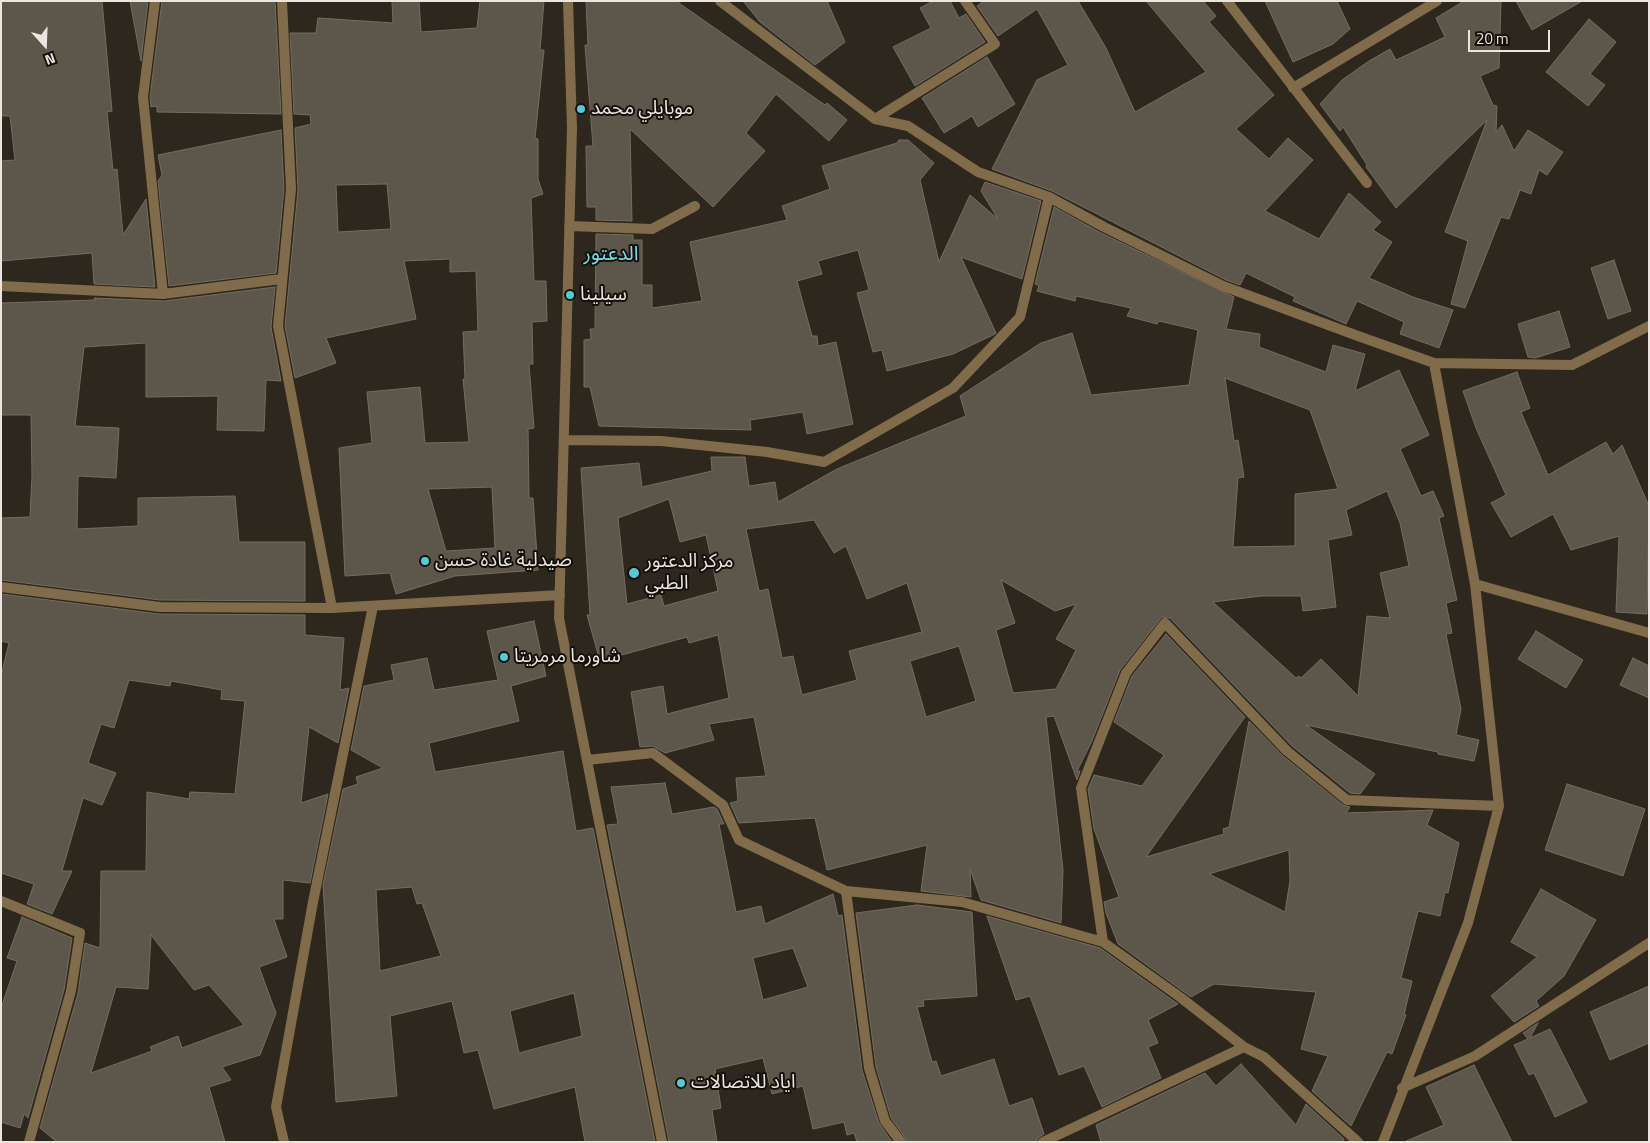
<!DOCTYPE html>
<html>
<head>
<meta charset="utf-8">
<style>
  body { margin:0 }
  #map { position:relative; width:1650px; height:1143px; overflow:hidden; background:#2d271d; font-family:"Titillium Web",sans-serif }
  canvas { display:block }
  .frame { position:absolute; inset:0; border:2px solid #eae6df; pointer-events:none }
  .north { position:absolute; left:20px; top:20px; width:50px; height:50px; -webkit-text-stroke:4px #13100c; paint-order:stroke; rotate:160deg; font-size:14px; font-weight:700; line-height:20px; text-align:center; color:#eae6df }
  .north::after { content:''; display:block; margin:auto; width:18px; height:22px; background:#eae6df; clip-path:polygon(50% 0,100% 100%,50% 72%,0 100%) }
  .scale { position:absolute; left:1468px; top:30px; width:82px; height:22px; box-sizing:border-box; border:2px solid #eae6df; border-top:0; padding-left:6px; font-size:15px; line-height:18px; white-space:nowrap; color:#eae6df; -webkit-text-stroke:4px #13100c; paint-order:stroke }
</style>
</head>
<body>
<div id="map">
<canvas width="1650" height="1143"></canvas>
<div class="frame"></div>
<div class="north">N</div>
<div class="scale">20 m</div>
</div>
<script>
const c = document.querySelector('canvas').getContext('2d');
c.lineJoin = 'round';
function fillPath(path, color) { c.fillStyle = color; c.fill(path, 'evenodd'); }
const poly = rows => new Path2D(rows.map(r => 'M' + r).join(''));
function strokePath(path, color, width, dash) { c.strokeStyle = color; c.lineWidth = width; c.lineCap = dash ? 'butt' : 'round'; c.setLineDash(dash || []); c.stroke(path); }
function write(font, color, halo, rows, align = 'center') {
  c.font = font + ' "Titillium Web","Noto Sans Arabic",sans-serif'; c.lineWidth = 4; c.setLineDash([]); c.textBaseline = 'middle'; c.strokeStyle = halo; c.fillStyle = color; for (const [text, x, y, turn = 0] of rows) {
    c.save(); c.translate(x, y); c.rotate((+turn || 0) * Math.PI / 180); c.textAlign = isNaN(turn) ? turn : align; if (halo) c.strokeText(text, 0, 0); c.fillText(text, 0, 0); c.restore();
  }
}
const building = poly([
  [1,1,102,1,112,111,107,112,113,170,117,169,123,235,146,199,155,287,94,284,92,253,1,261,1,161,15,160,10,116,1,116,1,1],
  [130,1,148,1,141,61,130,1],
  [162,1,275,1,281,114,157,112,157,106,151,107,150,97,162,1],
  [392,1,419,1,421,32,477,28,480,1,544,1,540,50,544,50,535,138,538,139,538,179,543,194,531,198,534,281,546,281,547,321,532,322,533,364,529,364,534,428,528,429,529,498,533,498,538,570,455,576,396,594,390,573,345,576,339,448,372,443,367,392,420,387,425,443,469,442,463,379,465,379,463,332,478,331,476,271,450,272,450,259,404,261,416,319,326,338,336,363,295,378,285,326,298,190,295,128,311,124,310,115,294,114,290,33,316,33,318,18,393,23,392,1],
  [387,184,391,229,338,232,336,185,387,184],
  [492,487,495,548,446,551,428,489,492,487],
  [586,1,676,1,825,105,827,103,847,120,829,141,776,94,746,133,765,151,713,207,630,129,632,221,596,220,596,207,587,207,586,146,593,146,585,45,588,45,586,1],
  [743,1,827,1,845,42,815,65,760,22,743,1],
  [933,1,950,1,959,18,966,14,985,42,915,86,893,47,931,28,920,8,933,1],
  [984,1,1078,1,1106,48,1135,112,1206,72,1146,1,1203,1,1216,16,1209,22,1274,95,1236,129,1269,159,1288,138,1313,160,1265,211,1319,239,1349,193,1381,222,1373,230,1392,242,1369,278,1413,297,1453,310,1439,348,1400,334,1404,322,1357,301,1346,324,1293,301,1295,297,1246,273,1240,285,1226,280,1052,191,992,169,1037,80,1068,65,1037,9,998,36,977,6,984,1],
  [1265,1,1337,1,1350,29,1333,44,1293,62,1265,1],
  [1464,1,1501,1,1499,68,1480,76,1493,105,1497,106,1496,132,1502,125,1514,151,1528,130,1563,152,1547,175,1539,170,1531,194,1520,190,1509,219,1501,217,1465,308,1451,304,1468,241,1445,232,1487,120,1396,208,1366,167,1367,165,1343,127,1340,131,1320,104,1342,80,1369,61,1390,49,1396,60,1445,37,1436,18,1464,1],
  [1516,1,1582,1,1532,30,1516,1],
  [1589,19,1616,42,1590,74,1605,85,1588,106,1546,72,1589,19],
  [987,57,1015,104,978,127,972,116,944,133,922,98,987,57],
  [281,130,284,189,276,273,169,286,158,181,162,175,158,155,281,130],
  [899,140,908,140,934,163,920,180,939,262,970,195,998,219,981,191,985,182,1041,201,1022,279,961,257,996,333,993,335,953,354,887,371,882,350,873,352,857,293,869,290,858,250,818,261,822,274,797,281,812,336,817,336,818,346,836,342,853,424,807,434,803,412,750,420,751,430,599,426,590,387,584,387,584,340,591,339,590,329,595,329,596,234,633,235,633,240,642,240,642,285,652,285,652,308,702,301,690,242,787,220,782,206,830,189,822,166,897,143,899,140],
  [1054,207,1101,233,1234,297,1226,329,1260,334,1259,347,1326,372,1333,345,1365,354,1355,391,1399,370,1429,435,1400,449,1421,496,1433,491,1444,516,1439,518,1457,600,1446,603,1452,633,1446,634,1461,709,1456,735,1479,740,1474,761,1438,754,1438,752,1306,725,1375,774,1360,794,1350,793,1292,746,1170,618,1162,617,1120,670,1092,741,1077,771,1080,771,1077,780,1054,716,1046,717,1063,870,1061,923,981,900,970,869,971,897,921,891,927,845,827,870,815,818,739,823,730,803,738,801,736,778,766,776,754,717,709,724,714,740,665,753,653,746,640,747,631,692,663,686,667,714,729,698,718,635,689,643,687,637,600,661,587,615,590,615,581,468,639,463,642,487,712,471,711,457,745,457,749,486,775,482,778,502,837,469,966,416,960,396,1041,343,1072,333,1091,395,1189,385,1198,330,1159,321,1157,324,1127,316,1131,308,1076,296,1075,301,1037,291,1039,286,1035,284,1054,207],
  [1225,378,1310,410,1338,489,1295,494,1295,546,1233,547,1238,478,1244,477,1238,440,1234,441,1225,378],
  [1387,491,1400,523,1409,566,1380,573,1390,618,1367,616,1358,696,1321,659,1301,678,1299,676,1296,678,1213,602,1261,596,1301,596,1303,611,1336,607,1328,540,1352,535,1346,510,1387,491],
  [669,499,680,542,706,535,718,591,664,606,661,595,627,604,618,518,669,499],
  [814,520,834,553,846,546,867,599,907,583,922,632,849,651,857,680,802,695,793,656,782,658,768,589,759,591,746,529,814,520],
  [1001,580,1055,611,1076,604,1056,639,1076,650,1056,689,1013,693,996,630,1015,623,1001,580],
  [959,646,976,701,926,717,910,661,959,646],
  [1614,260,1631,311,1608,319,1591,268,1614,260],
  [275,287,271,327,281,381,266,380,264,431,217,430,218,396,146,397,146,343,84,347,75,426,119,428,116,478,78,476,77,529,138,526,138,498,235,496,239,542,305,542,305,601,160,600,1,580,1,518,30,517,32,476,31,415,1,415,1,303,95,300,94,298,164,301,275,287],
  [1559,311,1570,347,1535,358,1528,357,1518,324,1559,311],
  [1517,372,1530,408,1521,412,1548,475,1606,442,1613,454,1622,445,1649,506,1647,614,1616,612,1619,536,1571,550,1553,514,1511,537,1491,503,1506,495,1476,428,1463,391,1517,372],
  [1,594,159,614,305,615,305,635,344,638,340,690,349,688,338,743,309,727,301,803,328,794,310,883,283,880,283,919,274,919,287,957,259,967,276,1013,260,1055,222,1067,231,1080,209,1087,225,1142,57,1142,40,1128,78,993,85,943,100,948,101,871,146,871,147,792,189,799,190,792,235,794,245,701,221,699,222,690,171,681,170,686,129,680,114,728,101,724,88,763,116,773,102,805,83,798,62,871,72,871,52,914,27,904,34,884,1,873,1,676,9,643,1,641,1,594],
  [151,935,194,990,209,985,244,1025,182,1048,178,1036,150,1047,152,1051,91,1073,116,987,148,989,151,935],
  [534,621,546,676,511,686,519,721,429,743,435,772,563,751,576,831,593,828,655,1142,585,1142,575,1087,494,1109,478,1050,464,1053,452,1001,390,1016,397,1096,336,1102,323,885,343,789,358,784,356,777,383,768,351,750,364,686,394,680,391,665,427,658,434,690,498,680,487,631,534,621],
  [412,887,417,904,422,903,441,956,380,971,376,890,412,887],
  [574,993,582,1036,519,1053,510,1011,574,993],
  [1536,631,1583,660,1566,688,1518,659,1536,631],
  [1166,634,1245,717,1146,857,1224,834,1223,829,1229,827,1249,721,1283,756,1343,805,1350,807,1346,813,1433,810,1427,825,1459,843,1448,893,1445,892,1440,916,1418,911,1401,978,1412,981,1404,1015,1406,1015,1392,1054,1387,1052,1351,1126,1312,1091,1328,1056,1301,1049,1316,992,1214,984,1191,997,1118,944,1106,913,1104,902,1119,897,1094,829,1088,789,1094,775,1142,786,1164,755,1114,722,1132,676,1166,634],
  [1289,850,1290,881,1285,912,1209,874,1289,850],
  [1633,658,1649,666,1649,698,1620,685,1633,658],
  [665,783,672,814,714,807,717,809,724,824,719,824,736,912,761,906,765,924,833,894,838,916,842,915,862,1070,879,1123,892,1142,857,1142,854,1133,847,1135,844,1122,813,1129,803,1086,772,1094,763,1058,715,1069,721,1108,712,1110,717,1142,669,1142,607,825,618,824,611,787,665,783],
  [793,948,808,987,763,1000,753,958,793,948],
  [1567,784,1645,809,1623,876,1545,850,1567,784],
  [1541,889,1596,920,1564,976,1536,1001,1539,1006,1514,1022,1491,996,1537,957,1511,942,1541,889],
  [917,905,972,912,977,996,923,1000,924,1006,917,1007,932,1062,936,1061,941,1076,994,1059,1009,1106,1032,1098,1044,1134,1038,1138,1036,1142,908,1142,891,1118,876,1067,856,913,917,905],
  [987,916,1100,948,1178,1004,1148,1020,1158,1043,1148,1047,1161,1078,1102,1107,1084,1066,1059,1075,1030,996,1016,1000,987,916],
  [22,917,72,938,64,990,28,1118,24,1114,20,1128,1,1122,1,1008,17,961,7,958,22,917],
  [1649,986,1649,1043,1610,1060,1590,1012,1649,986],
  [1538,1023,1530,1038,1550,1029,1587,1102,1555,1117,1534,1073,1529,1075,1514,1045,1528,1039,1523,1033,1538,1023],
  [1241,1064,1296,1125,1306,1104,1344,1139,1343,1142,1101,1142,1096,1125,1205,1073,1216,1086,1241,1064],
  [1474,1065,1512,1142,1404,1142,1444,1125,1426,1087,1474,1065]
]);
fillPath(building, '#5d564b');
strokePath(building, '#746d61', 1);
strokePath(poly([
  [155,1,143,97,163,294],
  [282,1,291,189,278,326,332,608],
  [568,1,572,128,559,618,662,1142],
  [720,1,875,119,908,126,978,172,1049,197,1104,227,1223,286,1358,336,1434,363,1572,365,1649,326],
  [1227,1,1367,183],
  [1293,88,1437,1],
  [875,119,995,44,965,1],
  [569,226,652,229,695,206],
  [1,286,163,294,281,279],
  [564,440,661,441,767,452,824,462,953,388,1020,317,1049,197],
  [1475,584,1649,633],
  [1,587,160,607,332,608,560,595],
  [587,760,653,753,723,805,739,840,846,891,962,902,1103,942,1180,997,1244,1047,1264,1057,1358,1142],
  [846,891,869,1068,885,1121,901,1142],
  [1,901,80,933,71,991,29,1142],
  [1103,942,1081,788,1126,673,1165,623,1287,751,1347,800,1499,806],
  [1402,1088,1475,1056,1649,943],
  [284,1142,276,1107,313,902,373,606],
  [1043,1142,1244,1047],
  [1383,1142,1468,923,1499,806,1475,584,1434,363]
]), '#806c4b', 10);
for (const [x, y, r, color] of [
  [581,109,5,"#51ccd4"],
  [570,295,5,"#51ccd4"],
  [425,561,5,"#51ccd4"],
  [634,573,6,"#51ccd4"],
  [504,657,5,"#51ccd4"],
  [681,1083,5,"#51ccd4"]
]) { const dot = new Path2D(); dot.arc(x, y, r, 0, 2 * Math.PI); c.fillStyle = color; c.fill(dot); strokePath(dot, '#13100c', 2); }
write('19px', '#eae6df', '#13100c', [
  ["موبايلي محمد",591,109],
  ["سيلينا",580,295],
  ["صيدلية غادة حسن",435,561],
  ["مركز الدعتور",645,562],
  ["الطبي",645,584],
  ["شاورما مرمريتا",514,657],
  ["اياد للاتصالات",691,1083]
], 'left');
write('20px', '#73dfe6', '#13100c', [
  ["الدعتور",611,255]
]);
</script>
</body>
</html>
